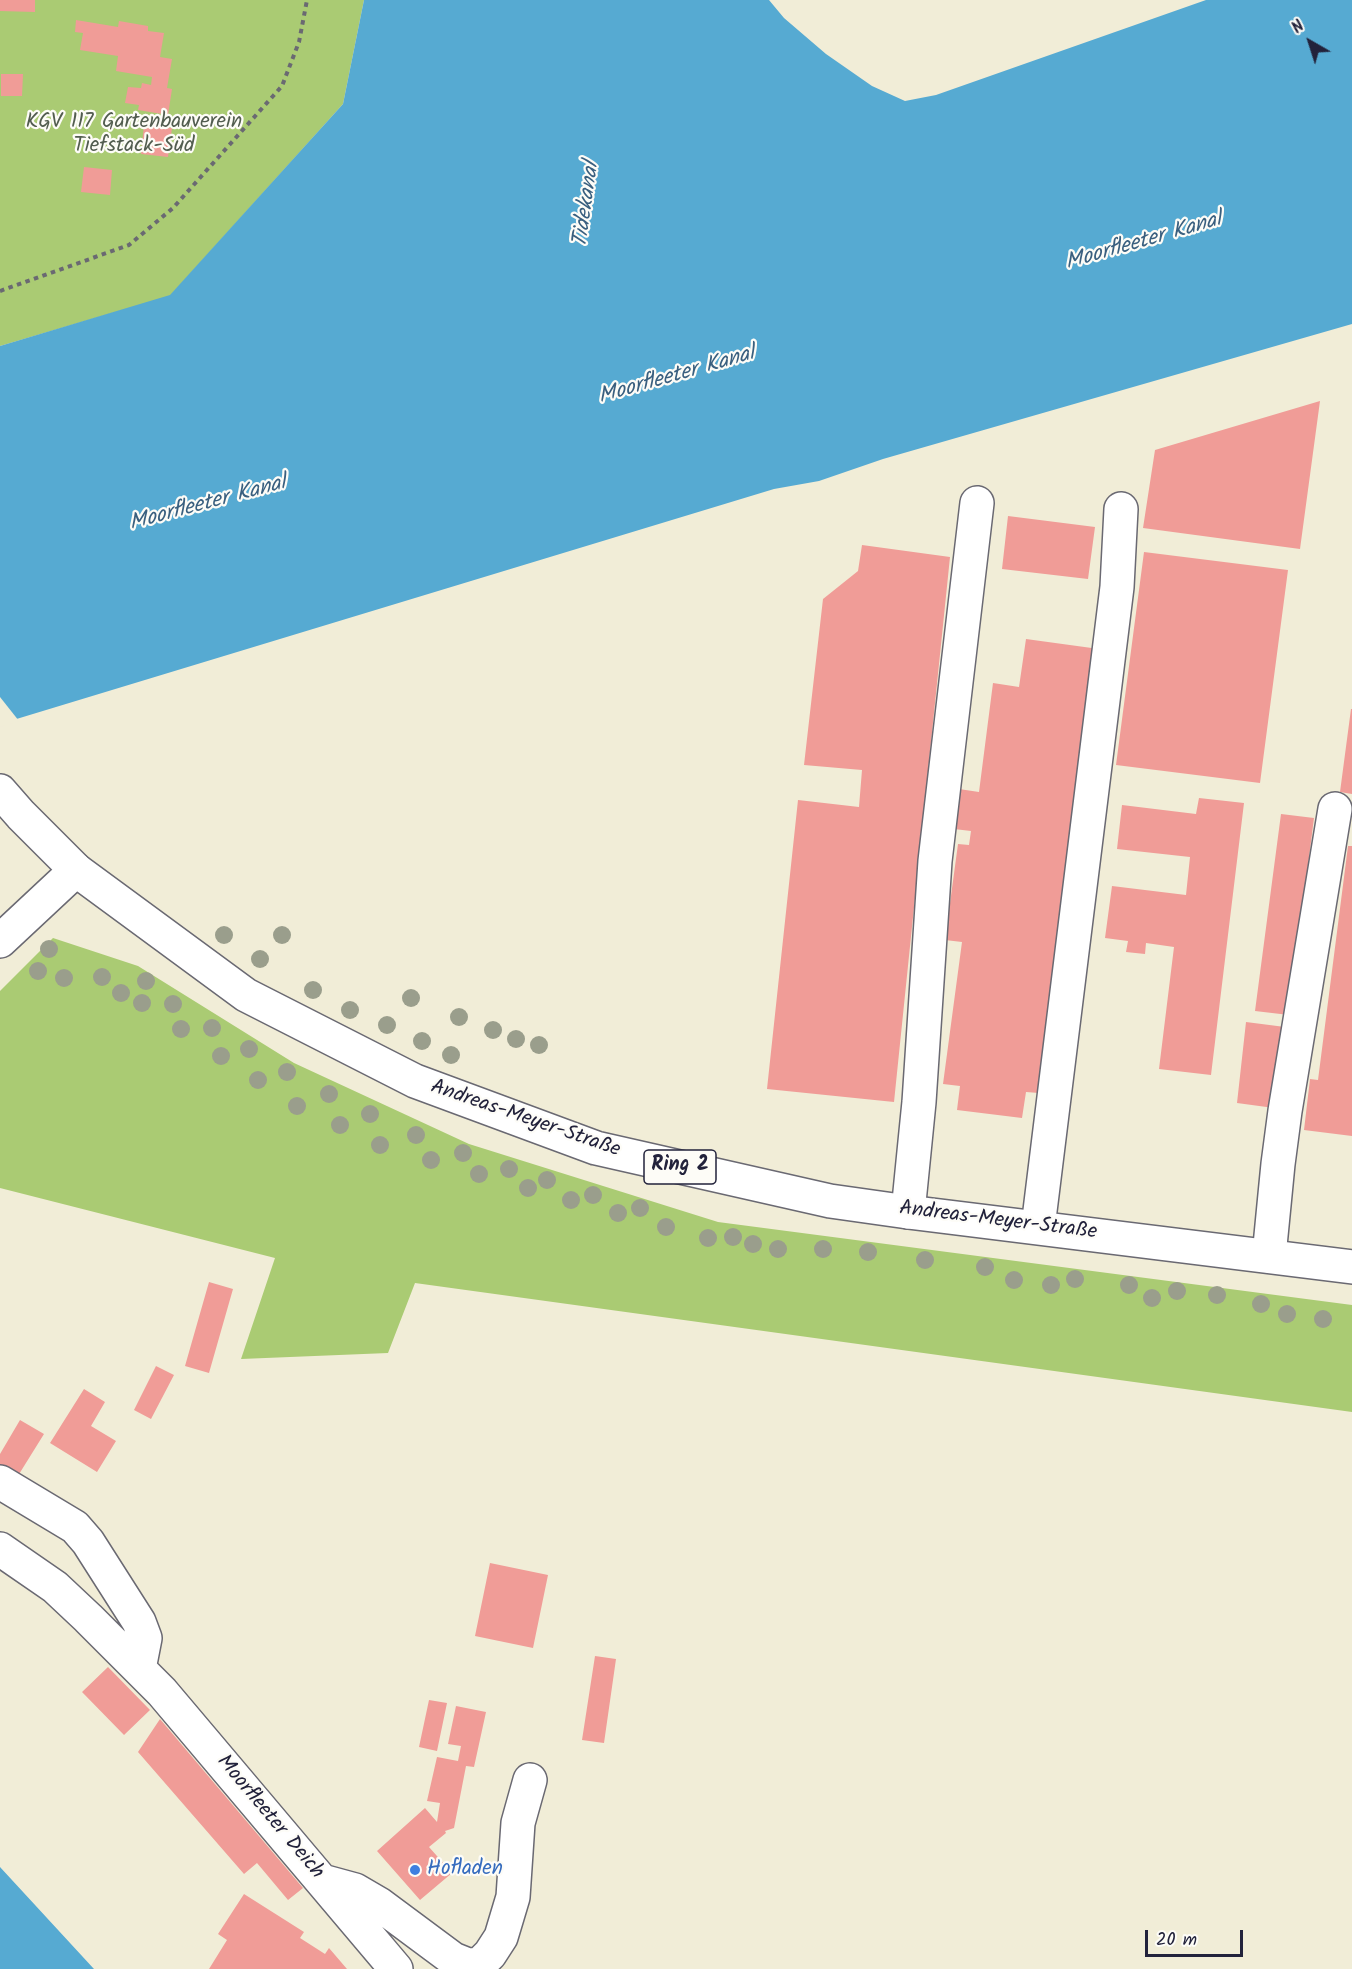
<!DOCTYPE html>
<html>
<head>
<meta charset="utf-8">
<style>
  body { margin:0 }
  #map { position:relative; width:1352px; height:1969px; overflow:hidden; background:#f1edd7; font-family:Kalam,sans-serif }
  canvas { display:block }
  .north { position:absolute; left:1280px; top:12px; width:60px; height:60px; -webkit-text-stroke:4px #fdfcf7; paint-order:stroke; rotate:321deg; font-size:16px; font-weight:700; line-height:24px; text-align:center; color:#22223b }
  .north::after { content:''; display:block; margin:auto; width:21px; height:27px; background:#22223b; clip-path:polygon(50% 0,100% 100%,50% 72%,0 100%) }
  .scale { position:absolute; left:1145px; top:1930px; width:98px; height:27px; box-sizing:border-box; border:3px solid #22223b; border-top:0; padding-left:8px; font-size:18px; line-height:21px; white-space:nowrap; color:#22223b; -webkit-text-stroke:4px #fdfcf7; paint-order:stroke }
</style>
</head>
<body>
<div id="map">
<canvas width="1352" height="1969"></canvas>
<div class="north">N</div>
<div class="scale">20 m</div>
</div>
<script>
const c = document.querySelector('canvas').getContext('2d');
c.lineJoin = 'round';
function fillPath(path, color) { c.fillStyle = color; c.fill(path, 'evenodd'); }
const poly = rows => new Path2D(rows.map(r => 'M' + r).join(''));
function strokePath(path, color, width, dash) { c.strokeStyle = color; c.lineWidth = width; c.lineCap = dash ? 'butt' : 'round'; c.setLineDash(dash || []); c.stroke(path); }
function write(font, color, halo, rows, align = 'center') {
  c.font = font + ' Kalam,sans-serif'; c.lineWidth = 4.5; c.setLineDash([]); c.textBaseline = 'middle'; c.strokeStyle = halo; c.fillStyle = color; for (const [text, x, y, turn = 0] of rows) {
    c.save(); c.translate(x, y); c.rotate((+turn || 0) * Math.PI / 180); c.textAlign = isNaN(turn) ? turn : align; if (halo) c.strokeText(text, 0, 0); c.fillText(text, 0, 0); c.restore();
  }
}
fillPath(poly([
  [0,0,364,0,343,104,170,296,0,346],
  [53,938,138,966,294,1063,469,1144,718,1222,1352,1305,1352,1412,415,1283,388,1353,241,1359,275,1258,0,1188,0,991]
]), '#aacb73');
fillPath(poly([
  [364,0,769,0,784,18,826,54,872,86,905,101,936,95,1206,0,1352,0,1352,324,883,459,819,481,774,489,0,724,0,346,170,295,343,104],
  [0,1867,94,1969,0,1969]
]), '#56aad2');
fillPath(poly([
  [0,697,19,721,0,727]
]), '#f1edd7');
fillPath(poly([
  [0,0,35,0,35,12,0,11],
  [76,20,118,27,119,21,148,26,148,31,164,33,160,57,172,59,167,88,172,89,168,115,138,110,139,105,125,103,128,87,141,88,142,83,151,85,152,77,116,71,118,56,80,50,83,33,75,32],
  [1,74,23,74,22,96,1,96],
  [144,125,172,128,168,157,141,154],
  [84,167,112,170,110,195,81,192],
  [1320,401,1300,549,1143,528,1155,450],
  [1008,516,1095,527,1088,579,1002,569],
  [862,545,950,557,894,1102,767,1089,798,800,859,807,862,770,804,765,823,599,858,571],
  [1144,552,1288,570,1260,783,1116,765],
  [1026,639,1099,649,1039,1093,1026,1092,1022,1118,957,1110,960,1086,943,1084,962,942,945,940,958,844,969,845,971,831,954,829,959,789,979,792,993,683,1019,687],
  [1351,709,1352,709,1352,794,1340,792],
  [1199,798,1244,803,1211,1075,1159,1069,1174,947,1146,943,1145,954,1126,952,1128,941,1105,938,1112,886,1186,895,1190,857,1117,849,1122,805,1196,814],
  [1281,814,1314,818,1289,1015,1255,1011],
  [1348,846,1352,846,1352,1136,1304,1130,1310,1079,1318,1080],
  [1246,1022,1285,1027,1274,1108,1237,1103],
  [209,1282,233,1289,209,1373,185,1366],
  [156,1366,174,1375,151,1419,134,1410],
  [84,1389,105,1402,91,1426,116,1441,97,1472,50,1443],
  [20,1420,44,1434,16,1479,0,1470,0,1454],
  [490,1563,548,1575,533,1648,475,1636],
  [595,1656,616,1659,604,1743,582,1740],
  [108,1667,150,1710,124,1735,82,1692],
  [429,1700,447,1703,437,1751,419,1747],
  [456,1706,486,1712,474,1767,466,1766,454,1828,445,1831,446,1833,429,1847,452,1873,420,1900,377,1851,425,1808,437,1822,440,1803,427,1801,437,1757,458,1761,461,1746,448,1744],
  [160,1719,303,1888,288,1900,257,1863,244,1874,138,1752],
  [244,1894,304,1932,300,1938,325,1954,329,1948,347,1969,209,1969,227,1940,218,1934]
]), '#f09c97');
const minor = poly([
  [0,941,76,870],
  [908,1212,919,1102,935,861,977,503],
  [1038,1227,1117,587,1121,509],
  [1269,1256,1278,1164,1285,1111,1335,809],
  [0,1482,75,1527,88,1542,139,1622,145,1638,139,1669],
  [0,1549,55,1587,88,1618,162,1692,396,1969],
  [322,1881,355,1890,379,1904,453,1959,468,1965,480,1964,490,1954,501,1937,513,1897,518,1823,530,1780]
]);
const major = poly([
  [0,791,21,815,76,870,246,995,415,1081,596,1148,830,1201,908,1212,1352,1267]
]);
strokePath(minor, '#6a6972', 36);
strokePath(major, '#6a6972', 36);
strokePath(poly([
  [0,291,129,245,173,208,282,86,299,42,307,0]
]), '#6a6972', 4, [4.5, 4.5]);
strokePath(minor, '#fff', 33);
strokePath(major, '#fff', 33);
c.fillStyle = '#9a9e8c';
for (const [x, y] of [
  [224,935],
  [282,935],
  [49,949],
  [260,959],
  [38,971],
  [102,977],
  [64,978],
  [146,981],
  [313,990],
  [121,993],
  [411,998],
  [142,1003],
  [173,1004],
  [350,1010],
  [459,1017],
  [387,1025],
  [212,1028],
  [181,1029],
  [493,1030],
  [516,1039],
  [422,1041],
  [539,1045],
  [249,1049],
  [451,1055],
  [221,1056],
  [287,1072],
  [258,1080],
  [329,1094],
  [297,1106],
  [370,1114],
  [340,1125],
  [416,1135],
  [380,1145],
  [463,1153],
  [431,1160],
  [509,1169],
  [479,1174],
  [547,1180],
  [528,1188],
  [593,1195],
  [571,1200],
  [640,1208],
  [618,1213],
  [666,1227],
  [733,1237],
  [708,1238],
  [753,1244],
  [778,1249],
  [823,1249],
  [868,1252],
  [925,1260],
  [985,1267],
  [1075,1279],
  [1014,1280],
  [1051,1285],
  [1129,1285],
  [1177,1291],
  [1217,1295],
  [1152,1298],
  [1261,1304],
  [1287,1314],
  [1323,1319]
]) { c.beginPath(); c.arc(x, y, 9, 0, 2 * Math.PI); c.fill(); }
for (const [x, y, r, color] of [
  [415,1870,6,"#3f7fe0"]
]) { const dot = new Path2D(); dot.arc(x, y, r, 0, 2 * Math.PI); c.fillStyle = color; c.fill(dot); strokePath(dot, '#fdfcf7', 2); }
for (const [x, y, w] of [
  [680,1167,72]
]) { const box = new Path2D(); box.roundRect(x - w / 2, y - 17, w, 34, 4.5); c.fillStyle = '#fdfcf7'; c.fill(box); strokePath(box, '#22223b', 1.5); }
write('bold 20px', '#22223b', null, [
  ["Ring 2",680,1167]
]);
write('21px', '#525d4f', '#fdfcf7', [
  ["KGV 117 Gartenbauverein",134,123],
  ["Tiefstack-Süd",134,147]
]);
write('21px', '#22223b', '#fdfcf7', [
  ["Andreas-Meyer-Straße",525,1120,19],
  ["Andreas-Meyer-Straße",998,1222,7],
  ["Moorfleeter Deich",269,1818,50]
]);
write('21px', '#366cbe', '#fdfcf7', [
  ["Hofladen",427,1870]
], 'left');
write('italic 22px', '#395f7f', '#fdfcf7', [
  ["Tidekanal",588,205,-82],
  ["Moorfleeter Kanal",1144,243,-16],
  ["Moorfleeter Kanal",677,377,-16],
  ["Moorfleeter Kanal",208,505,-15]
]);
</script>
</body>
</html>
